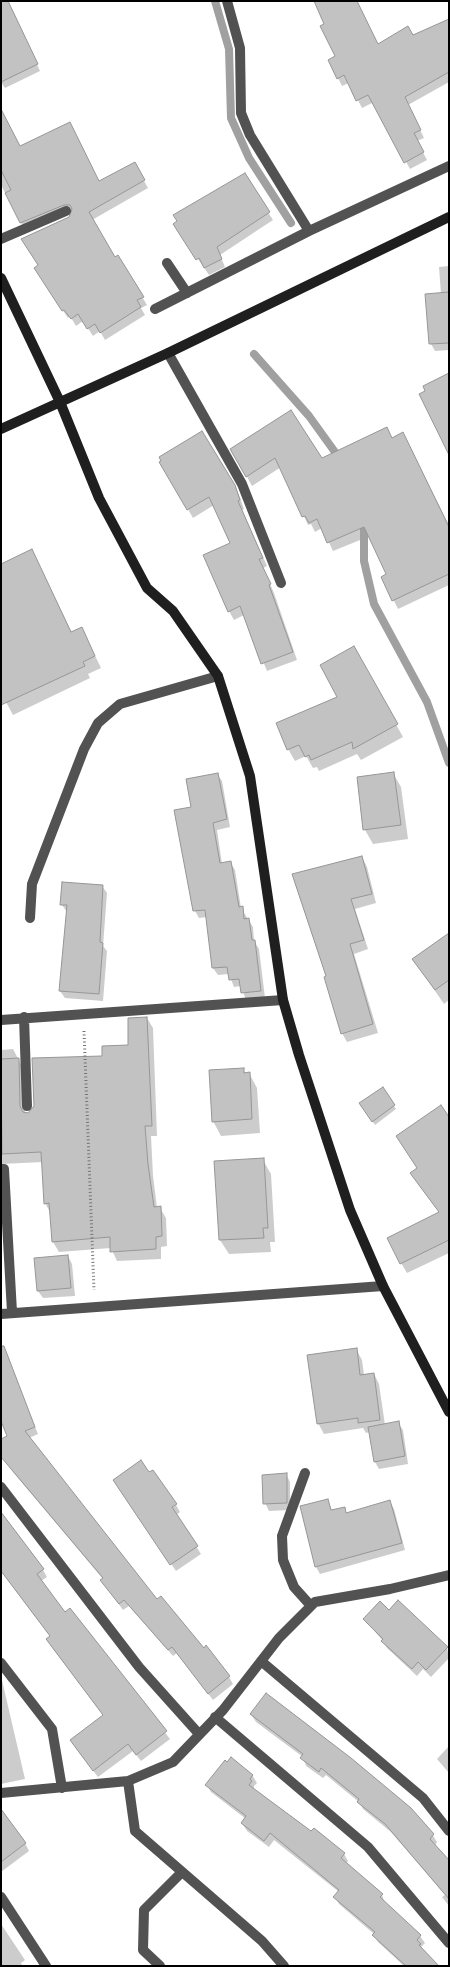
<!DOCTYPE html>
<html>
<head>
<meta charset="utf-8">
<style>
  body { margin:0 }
  #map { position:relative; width:450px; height:1967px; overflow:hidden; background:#fff; font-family:Manrope,sans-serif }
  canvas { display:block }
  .frame { position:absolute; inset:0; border:2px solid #000; pointer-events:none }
</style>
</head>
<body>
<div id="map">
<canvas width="450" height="1967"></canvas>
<div class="frame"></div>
</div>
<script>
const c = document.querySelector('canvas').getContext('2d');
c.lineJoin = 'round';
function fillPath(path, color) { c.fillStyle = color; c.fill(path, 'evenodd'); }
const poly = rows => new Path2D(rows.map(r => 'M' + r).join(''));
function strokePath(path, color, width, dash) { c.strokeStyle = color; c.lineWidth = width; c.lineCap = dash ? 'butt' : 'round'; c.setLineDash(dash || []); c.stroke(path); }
fillPath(poly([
  [1,1,16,20,40,71,5,88,1,82],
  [449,20,449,82,408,105,424,138,417,141,427,160,410,169,374,102,362,108,349,83,342,86,338,78,378,45,412,36],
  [1,111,20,148,99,183,134,163,148,188,92,220,115,259,118,257,147,305,141,308,145,315,105,340,100,331,93,336,83,321,76,326,70,316,68,318,40,276,72,212,68,212,25,230,1,185],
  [244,175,273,220,220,255,225,267,209,275,179,231],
  [449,266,449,350,435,351,431,344,441,294,439,267],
  [202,433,239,495,244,509,242,510,267,566,263,568,274,593,297,660,267,671,244,615,234,620,229,611,231,543,214,505,193,518,161,462],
  [403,434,449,525,449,585,398,609,382,577,388,574,370,536,333,551,322,528,315,532,311,524,308,525,281,467,252,486,232,449,322,460,392,439],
  [32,551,72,633,88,641,101,668,88,674,90,678,13,715,6,702],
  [354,648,403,737,361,760,357,754,319,771,317,767,313,768,306,756,295,761,288,749,339,697],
  [393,773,401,787,408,839,373,844,365,830],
  [217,774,222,781,230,827,217,830,222,864,230,862,235,870,241,908,253,927,254,941,259,949,265,998,246,1000,241,986,234,987,229,974,218,975,213,968,207,917,199,918,195,911,176,811,192,808],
  [362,857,367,867,376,903,355,909,368,949,354,954,378,1033,347,1042,342,1033,328,977],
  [102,886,107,893,103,946,107,951,103,1001,65,998,60,991,67,912,62,905],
  [449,934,449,1000,444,1004,414,960],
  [147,1018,153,1028,157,1136,151,1136,153,1176,157,1208,160,1208,166,1218,167,1246,161,1247,161,1259,117,1261,111,1248,59,1252,53,1242,51,1214,45,1203,43,1162,1,1164,1,1050,13,1049,24,1070,25,1113,28,1114,104,1057,130,1046],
  [243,1069,246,1074,249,1073,257,1088,260,1133,221,1136,213,1121],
  [382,1089,396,1109,375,1125,361,1104],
  [449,1119,449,1253,407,1273,401,1263,440,1213,411,1174,418,1169],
  [263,1160,271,1174,275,1242,270,1242,271,1252,229,1254,220,1240,216,1162],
  [68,1256,72,1264,75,1296,43,1298,38,1291,36,1259],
  [356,1349,362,1360,364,1375,374,1374,379,1384,385,1425,398,1423,403,1430,408,1464,379,1469,375,1462,370,1432,366,1433,363,1428,324,1434,318,1423],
  [6,1354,38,1434,29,1438,157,1600,203,1650,206,1647,229,1677,233,1684,213,1700,177,1653,173,1656,129,1606,123,1610,106,1587,102,1580,103,1579,13,1472,9,1464],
  [286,1474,290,1482,290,1510,269,1511,265,1503],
  [119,1487,176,1505,180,1512,176,1515,201,1554,176,1571],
  [328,1501,332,1511,344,1508,347,1514,390,1502,394,1509,405,1550,320,1574,316,1567],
  [43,1570,47,1577,41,1581,65,1614,70,1610,170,1739,141,1761,133,1751,98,1777,75,1747,104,1716,51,1646,47,1639,51,1637,8,1580],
  [389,1612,447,1647,449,1658,431,1677,423,1669,417,1676,387,1648,383,1641,364,1619],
  [1,1676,25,1779,1,1784],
  [251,1714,432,1834,437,1842,435,1846,449,1862,449,1906,442,1897,445,1895,391,1832,363,1809,359,1802,326,1775,323,1778,306,1766,303,1757,256,1722],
  [449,1746,449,1773,437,1759],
  [252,1775,257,1783,254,1786,254,1790,311,1833,344,1854,348,1861,346,1864,382,1895,385,1904,420,1936,425,1943,421,1947,436,1966,404,1966,378,1942,374,1934,339,1904,335,1897,339,1892,274,1840,269,1847,247,1831,242,1823,246,1819,211,1792,207,1785],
  [1,1829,25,1843,29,1851,1,1872],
  [1,1924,25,1960,21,1963,22,1966,1,1966]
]), '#0003');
strokePath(poly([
  [215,1,229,49,231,118,249,158,291,223],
  [254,354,309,416,340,459],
  [364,518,364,561,374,604,427,702,449,763]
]), '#a0a0a0', 8);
const building = poly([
  [1,1,8,1,38,64,1,82,1,1],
  [314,1,357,1,378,44,408,26,413,35,449,19,449,72,405,97,421,130,414,133,424,152,404,163,368,95,356,101,344,75,337,79,328,60,335,56,320,26,324,24,314,1],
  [1,109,20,146,70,122,99,181,135,162,145,180,89,212,115,257,118,255,144,297,137,300,141,307,100,333,95,324,87,329,78,314,71,319,64,310,62,311,34,268,38,265,21,239,69,217,72,209,70,205,64,205,20,223,5,193,11,190,1,170,1,109],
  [245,173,270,212,217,247,222,259,204,268,199,258,196,260,173,224,177,221,173,215,245,173],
  [449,292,449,343,429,344,425,294,449,292],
  [449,373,449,455,419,394,425,391,423,386,449,373],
  [291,410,322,458,387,427,392,438,403,432,449,527,449,574,392,601,381,577,386,574,364,527,327,543,317,519,309,523,305,516,302,517,275,458,246,477,230,449,291,410],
  [202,431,235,485,240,500,238,501,263,558,259,559,271,584,269,585,293,652,261,664,240,606,228,612,203,555,230,543,209,497,187,510,159,462,161,461,159,457,202,431],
  [32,549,71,632,82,627,95,656,83,662,85,666,1,705,1,564,32,549],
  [354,646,398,724,353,749,352,742,311,760,309,755,305,757,299,745,287,750,276,723,337,697,320,665,354,646],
  [394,772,401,825,363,830,357,777,394,772],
  [218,773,227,819,213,823,220,863,231,861,239,907,243,906,244,919,249,918,252,940,255,940,261,991,241,993,239,979,229,980,227,967,212,968,205,910,193,911,174,810,191,807,186,779,218,773],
  [362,856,372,894,351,899,364,940,350,944,373,1024,341,1034,324,977,326,976,292,874,362,856],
  [62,882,103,885,100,942,103,943,99,994,59,991,67,905,60,905,62,882],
  [449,933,449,980,435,990,412,959,449,933],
  [147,1017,152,1126,145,1126,148,1164,154,1207,161,1206,162,1236,156,1237,156,1249,110,1252,110,1237,52,1242,49,1203,44,1204,41,1152,2,1154,1,1059,19,1058,20,1106,23,1112,28,1113,34,1106,32,1058,102,1056,102,1046,128,1045,128,1018,147,1017],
  [244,1068,244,1073,250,1072,252,1119,212,1122,209,1070,244,1068],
  [383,1087,395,1105,372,1122,359,1103,383,1087],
  [441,1105,449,1117,449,1240,400,1264,387,1238,439,1212,410,1173,417,1168,396,1136,441,1105],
  [264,1158,268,1228,263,1228,264,1238,219,1240,214,1161,264,1158],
  [68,1255,71,1288,37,1291,34,1258,68,1255],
  [1,1346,4,1346,35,1427,25,1431,157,1599,161,1596,204,1648,206,1645,230,1676,208,1694,172,1647,168,1650,124,1600,119,1604,100,1580,103,1578,1,1457,1,1439,7,1436,1,1421,1,1346],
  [357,1348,360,1375,374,1373,380,1420,358,1423,358,1418,317,1424,307,1355,357,1348],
  [399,1421,405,1456,374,1462,368,1427,399,1421],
  [141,1460,149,1472,153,1470,177,1504,172,1507,198,1546,170,1565,113,1480,141,1460],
  [287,1473,287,1503,263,1504,262,1475,287,1473],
  [328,1499,331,1510,345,1507,346,1513,390,1500,402,1543,315,1567,300,1506,328,1499],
  [1,1512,44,1569,37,1574,65,1612,70,1608,167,1731,136,1755,128,1744,93,1771,70,1740,103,1715,46,1639,50,1636,1,1571,1,1512],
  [398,1600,448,1647,426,1670,418,1662,412,1669,381,1641,383,1639,363,1619,380,1601,389,1610,398,1600],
  [266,1693,351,1758,411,1808,434,1834,430,1839,449,1860,449,1899,385,1824,357,1802,359,1799,321,1768,319,1772,300,1758,303,1754,250,1714,266,1693],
  [231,1757,253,1775,250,1779,252,1781,249,1785,311,1831,314,1828,345,1853,341,1858,383,1894,380,1897,421,1935,417,1940,421,1944,419,1945,439,1966,406,1966,372,1935,375,1932,333,1897,339,1890,270,1833,264,1841,241,1823,246,1816,205,1785,225,1760,227,1762,231,1757],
  [1,1809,26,1843,1,1862,1,1809]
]);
fillPath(building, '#c2c2c2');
strokePath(building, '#969696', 1);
strokePath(poly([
  [84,1031,94,1290]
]), '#747474', 3, [1, 2.5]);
strokePath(poly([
  [1,239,66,211],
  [1,1897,46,1966]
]), '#525252', 10);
strokePath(poly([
  [227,1,240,48,241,113,250,135,309,231],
  [167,263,187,293],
  [155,309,309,231,449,166],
  [168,353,242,484,281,583],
  [30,918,32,884,84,749,98,723,120,704,218,676],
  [24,1017,27,1106],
  [1,1020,283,1000],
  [1,1169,4,1169,12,1312],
  [1,1314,383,1286],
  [305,1473,282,1536,283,1560,294,1587,311,1606],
  [1,1487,139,1667,199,1734],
  [261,1661,423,1798,449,1831],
  [1,1663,52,1729,62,1788],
  [215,1717,368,1847,449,1943],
  [128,1781,135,1831,262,1941,284,1966],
  [1,1793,128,1781,173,1762,223,1710,279,1638,315,1602,390,1589,449,1575],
  [160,1966,143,1950,144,1910,182,1872]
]), '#525252', 10);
strokePath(poly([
  [1,278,60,402,99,498,147,588,173,611,218,676,250,776,283,1000,299,1055,350,1210,383,1286,449,1412],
  [1,429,168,353,449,217]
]), '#1f1f1f', 10);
</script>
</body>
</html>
